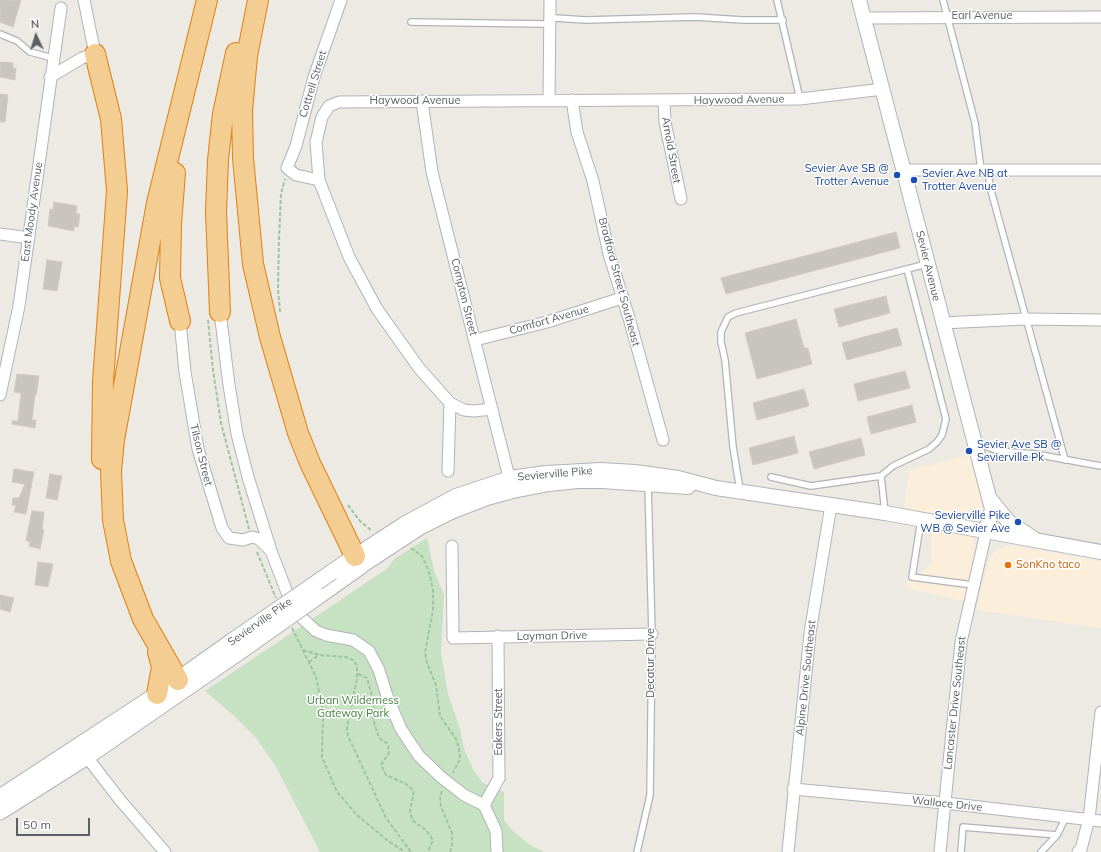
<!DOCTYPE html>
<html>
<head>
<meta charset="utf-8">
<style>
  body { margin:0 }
  #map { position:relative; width:1101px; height:852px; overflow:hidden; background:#ede9e3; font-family:Mulish,sans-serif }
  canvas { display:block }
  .north { position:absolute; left:16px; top:16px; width:40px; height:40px; -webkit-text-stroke:3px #fff; paint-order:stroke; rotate:356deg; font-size:11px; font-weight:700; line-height:16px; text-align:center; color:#5b6063 }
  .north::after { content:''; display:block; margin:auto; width:14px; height:18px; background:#5b6063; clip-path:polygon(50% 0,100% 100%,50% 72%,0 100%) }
  .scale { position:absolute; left:16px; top:818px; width:74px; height:18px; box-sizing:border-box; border:2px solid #5b6063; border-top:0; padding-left:5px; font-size:12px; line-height:14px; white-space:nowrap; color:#5b6063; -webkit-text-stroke:3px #fff; paint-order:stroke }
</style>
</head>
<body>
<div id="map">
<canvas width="1101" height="852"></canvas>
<div class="north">N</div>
<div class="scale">50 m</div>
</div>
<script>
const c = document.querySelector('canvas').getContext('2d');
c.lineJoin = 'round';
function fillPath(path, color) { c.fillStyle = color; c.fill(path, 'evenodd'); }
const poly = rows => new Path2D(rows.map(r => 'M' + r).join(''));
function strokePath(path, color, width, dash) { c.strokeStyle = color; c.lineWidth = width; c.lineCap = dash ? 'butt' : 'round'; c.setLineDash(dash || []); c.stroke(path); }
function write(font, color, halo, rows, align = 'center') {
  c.font = font + ' Mulish,sans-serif'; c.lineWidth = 3; c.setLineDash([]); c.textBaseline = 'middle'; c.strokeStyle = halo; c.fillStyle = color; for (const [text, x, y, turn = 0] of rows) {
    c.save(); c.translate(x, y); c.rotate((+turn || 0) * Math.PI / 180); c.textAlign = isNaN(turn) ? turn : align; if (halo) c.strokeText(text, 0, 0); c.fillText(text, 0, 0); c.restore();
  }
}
fillPath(poly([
  [972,454,987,508,983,518,976,519,911,510,904,508,909,470],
  [932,526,970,534,974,540,976,549,964,601,905,588,909,573,919,575,931,563],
  [1009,545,1101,561,1101,628,976,610,989,561,996,550]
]), '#fbeeda');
fillPath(poly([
  [427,538,434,571,444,595,441,653,448,694,460,729,464,749,474,771,483,783,504,792,504,820,514,832,530,845,544,852,320,852,275,765,256,738,232,714,205,691,388,568,394,559]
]), '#c6e2c2');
const building = poly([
  [0,0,21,0,13,27,0,22,0,0],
  [0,62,13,63,13,68,16,68,15,80,0,77,0,62],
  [0,94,8,95,5,122,0,122,0,94],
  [54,202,77,206,76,214,80,214,78,227,74,226,74,231,48,226,50,209,53,210,54,202],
  [896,232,900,248,726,294,721,278,896,232],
  [47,260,62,262,57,291,43,289,47,260],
  [886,296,890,313,839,327,834,309,886,296],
  [796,319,804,348,808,348,812,364,757,379,745,333,796,319],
  [897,328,902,345,847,360,842,343,897,328],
  [905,371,910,388,858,401,854,384,905,371],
  [17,374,39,376,36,395,35,395,32,420,36,420,35,428,12,424,12,421,18,421,21,393,14,392,17,374],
  [804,389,809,406,757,420,753,403,804,389],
  [912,405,916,422,871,434,867,417,912,405],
  [794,436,798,453,753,465,749,448,794,436],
  [861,438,865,455,814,469,809,452,861,438],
  [14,469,34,472,26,514,14,512,16,506,12,505,13,498,19,498,25,484,12,482,14,469],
  [50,474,62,476,57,500,46,498,50,474],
  [32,511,44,512,42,530,44,530,40,549,29,546,30,542,26,540,32,511],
  [38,562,53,564,48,587,35,585,38,562],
  [0,595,14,598,10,612,0,609,0,595]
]);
fillPath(building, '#c8c4c0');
strokePath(building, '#d1cac2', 1);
const service = poly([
  [777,0,800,99],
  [943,0,975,123,981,170],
  [411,22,544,24,555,18,585,20,695,17,743,20,783,20],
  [0,34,17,41,30,52,53,58],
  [988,170,990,187,1065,460],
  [907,269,927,264],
  [976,447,983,445,998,451,1035,454,1101,466],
  [771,477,811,486,881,476],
  [740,490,733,447,725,360,721,342,721,332,728,317,736,313,907,269,946,419,942,435,937,442,929,449,893,466,881,476,885,512],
  [921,520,912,577,973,585],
  [637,852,650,795,652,634,648,484],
  [961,852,963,827,1057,835],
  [1041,852,1057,835,1066,817]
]);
const minor = poly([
  [864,18,1101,17],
  [50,77,82,58,95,54,84,0],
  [549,100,550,0],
  [572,100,577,132,593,181,609,254,629,318,663,440],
  [664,100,665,122,681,199],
  [422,101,432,172,511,485],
  [904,170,1101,170],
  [319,180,296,175,287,168,296,146,314,77,341,0],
  [0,234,29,238],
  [220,312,229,385,237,434,248,477,271,551,288,595,302,618,316,631,326,635,353,640,369,651,379,670,387,696,401,729,419,756,441,777,464,795,484,805,496,831,497,852],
  [180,321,185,372,198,449,222,528,229,538,243,540,252,537,259,539,271,551],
  [942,323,1025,319,1101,320],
  [475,340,547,322,622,298],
  [0,395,19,306,61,8],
  [492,409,474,411,464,410,450,403,419,368,377,309,349,257,319,180,316,142,322,117,329,106,339,102,800,99,883,89],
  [448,471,450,403],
  [452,546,453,638,652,634],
  [83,752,120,800,165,852],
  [793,789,945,803,1101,821],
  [484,805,499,778,498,636],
  [788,852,810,633,831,505],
  [940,852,961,642,986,532],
  [1078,852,1081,849,1089,819,1101,712]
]);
const tertiary = poly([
  [859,0,992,509,986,532],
  [990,499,1008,521,1033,538],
  [355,556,404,524,456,496,510,478,546,473,601,470,635,472,678,478,716,488,885,513,1101,552],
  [360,567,421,527,451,512,487,498,513,491,549,484,578,481,602,481,688,487]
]);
const secondary = poly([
  [319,596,360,567,355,556,332,572],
  [0,797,157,694,232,641],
  [0,812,87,757,238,653]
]);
const motorway = poly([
  [258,0,247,56,242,111,243,158,253,264,270,337,298,433,310,463,355,556],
  [95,54,111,119,117,191,103,381,102,459],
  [175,173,171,224,170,278,180,321],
  [220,312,216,212,218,160,223,114,236,53],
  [178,680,143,619,121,561,113,520,111,471,114,440,157,203,207,0],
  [157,694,162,667,158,652]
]);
strokePath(service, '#b1b4b7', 8);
strokePath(minor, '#b1b4b7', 13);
strokePath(tertiary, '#b1b4b7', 16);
strokePath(secondary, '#b0b4b7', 17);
strokePath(motorway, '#dd8113', 22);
strokePath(poly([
  [280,312,278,289,279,239,281,194,285,179],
  [208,320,213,370,221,423,249,529],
  [348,505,360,521,372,531],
  [411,548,422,556,429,572,433,590,433,610,425,653,427,663,436,685,440,716,456,739,459,749,460,759,453,773],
  [257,552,276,598],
  [292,628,316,677,323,712,322,757,337,792,357,815,388,841,405,852],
  [303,650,319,655,346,657,353,660,357,666,357,678,347,728,348,736,386,818,411,852],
  [309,662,319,655],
  [358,674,367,678,374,703,373,719,379,738,388,744,389,753,381,765,386,775,406,784,414,791,410,810,412,820,426,830,433,840,428,852],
  [442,791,440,797,441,807,452,833,452,846,450,852]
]), '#9dc5a2', 2, [4, 2]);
strokePath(service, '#fff', 5.5);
strokePath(minor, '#fff', 11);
strokePath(tertiary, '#fff', 14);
strokePath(secondary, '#fff', 15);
strokePath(motorway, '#f4cd93', 20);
const secondaryBridge = poly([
  [232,641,332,572],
  [238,653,319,596]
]);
strokePath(secondaryBridge, '#b0b4b7', 17, []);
strokePath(secondaryBridge, '#fff', 15);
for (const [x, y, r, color] of [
  [897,175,4,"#1a4fb4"],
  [914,180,4,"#1a4fb4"],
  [969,451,4,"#1a4fb4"],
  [1018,522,4,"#1a4fb4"],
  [1008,565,4,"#e8710a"]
]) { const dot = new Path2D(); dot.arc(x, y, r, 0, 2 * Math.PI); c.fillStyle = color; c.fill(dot); strokePath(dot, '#fff', 1.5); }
write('11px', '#5b6063', '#fff', [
  ["Earl Avenue",982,16],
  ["Cottrell Street",313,84,-73],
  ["Haywood Avenue",739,100,-1],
  ["Haywood Avenue",415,101],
  ["Arnold Street",671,150,80],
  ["East Moody Avenue",32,212,-82],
  ["Sevier Avenue",928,266,76],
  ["Bradford Street Southeast",619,282,75],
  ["Compton Street",464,297,76],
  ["Comfort Avenue",549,320,-16],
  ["Tilson Street",201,455,76],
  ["Sevierville Pike",555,474,-5],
  ["Sevierville Pike",260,622,-35],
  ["Layman Drive",552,636,-1],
  ["Decatur Drive",651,663,-90],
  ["Alpine Drive Southeast",806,678,-84],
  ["Lancaster Drive Southeast",955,703,-84],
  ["Eakers Street",499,722,-90],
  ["Wallace Drive",947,804,6]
]);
write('11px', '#164399', '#fff', [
  ["Sevier Ave SB @",889,169],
  ["Trotter Avenue",889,182],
  ["Sevier Ave NB at",922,174,"left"],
  ["Trotter Avenue",922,187,"left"],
  ["Sevier Ave SB @",977,445,"left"],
  ["Sevierville Pk",977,458,"left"],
  ["Sevierville Pike",1010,516],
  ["WB @ Sevier Ave",1010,529]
], 'right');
write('11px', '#c56008', '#fff', [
  ["SonKno taco",1016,565]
], 'left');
write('11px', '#43813c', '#fff', [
  ["Urban Wilderness",353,701],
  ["Gateway Park",353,714]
]);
</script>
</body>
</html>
